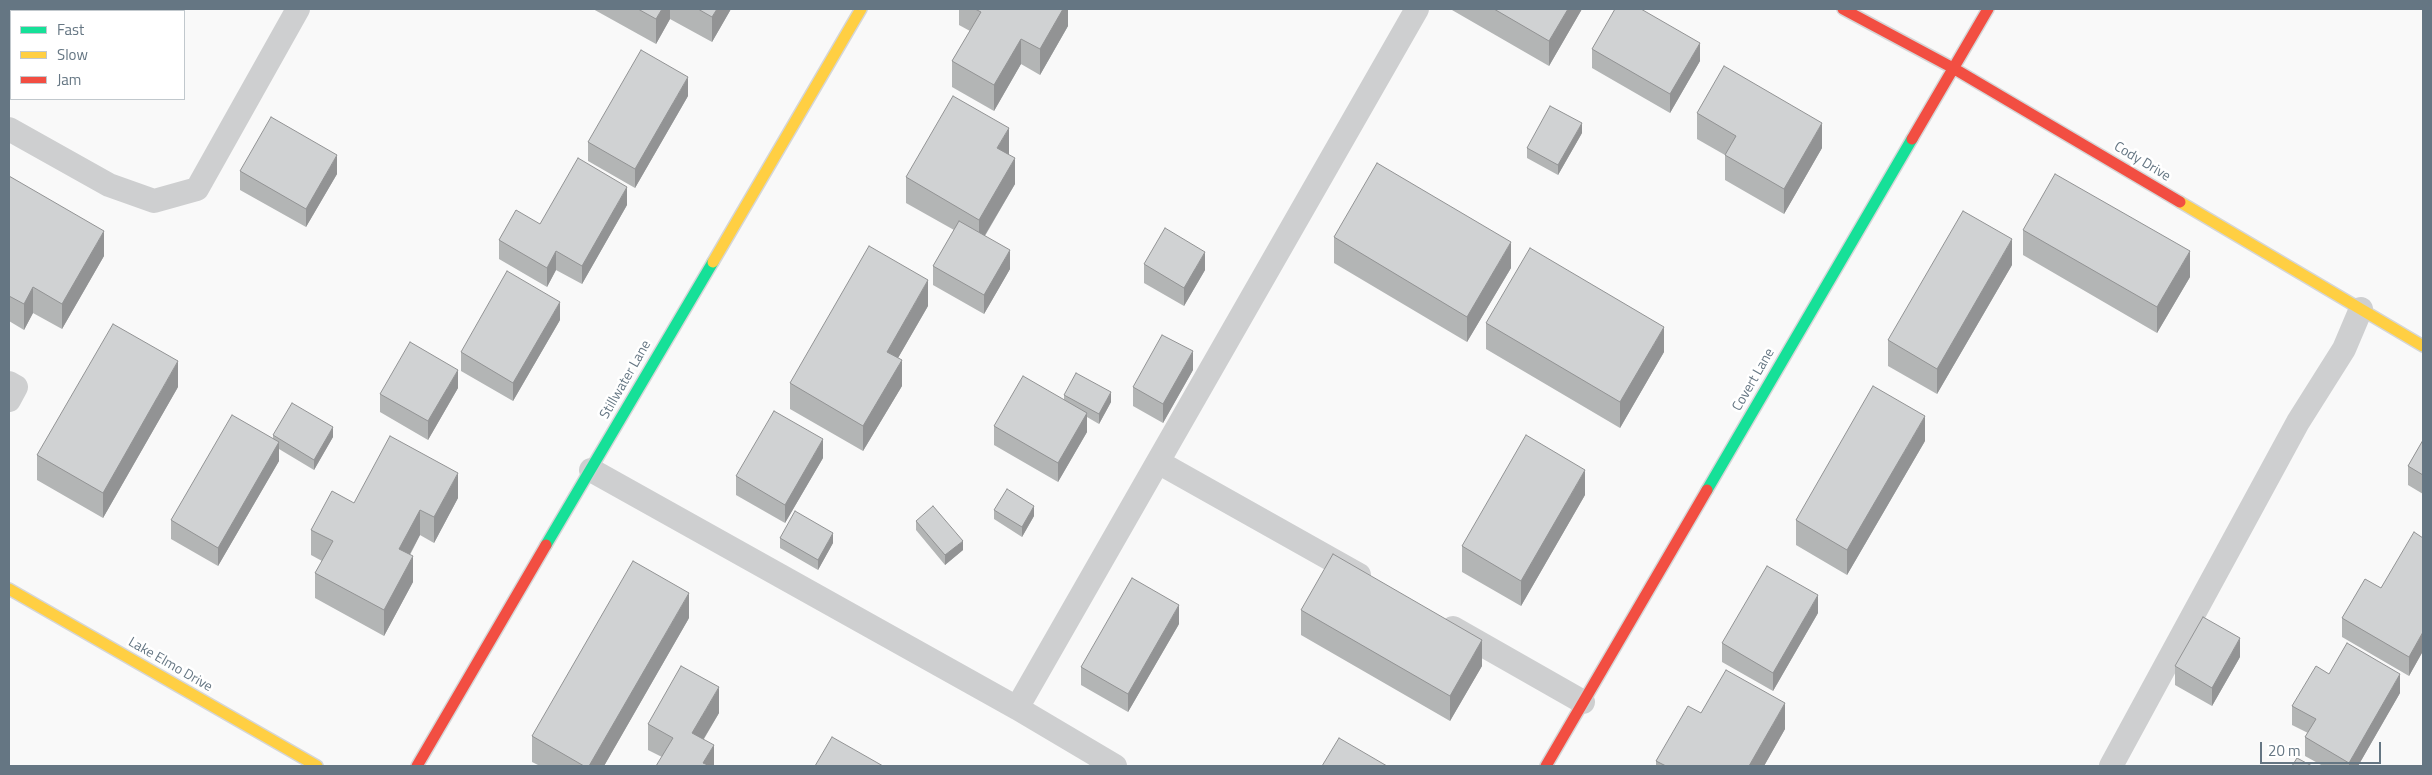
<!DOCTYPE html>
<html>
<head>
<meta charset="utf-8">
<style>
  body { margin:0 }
  #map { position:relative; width:2432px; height:775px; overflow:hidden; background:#f9f9f9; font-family:"Titillium Web",sans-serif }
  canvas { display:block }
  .frame { position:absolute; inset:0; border:10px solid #657683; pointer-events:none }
  .legend { position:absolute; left:10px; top:10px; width:175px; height:90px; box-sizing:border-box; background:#fff; border:1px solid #c1c8cd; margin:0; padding:6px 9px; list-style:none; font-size:15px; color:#657683 }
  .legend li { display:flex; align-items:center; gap:10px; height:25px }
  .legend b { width:25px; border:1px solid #c1c8cd }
  .scale { position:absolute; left:2260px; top:742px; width:121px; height:22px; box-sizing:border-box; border:2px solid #657683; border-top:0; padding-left:6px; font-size:15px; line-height:18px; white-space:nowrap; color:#657683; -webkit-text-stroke:4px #fff; paint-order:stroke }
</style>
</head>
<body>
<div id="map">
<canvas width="2432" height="775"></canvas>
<div class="frame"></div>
<ul class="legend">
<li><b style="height:6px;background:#16e098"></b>Fast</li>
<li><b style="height:6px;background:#ffcf43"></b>Slow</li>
<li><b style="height:6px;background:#f24e42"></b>Jam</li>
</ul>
<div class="scale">20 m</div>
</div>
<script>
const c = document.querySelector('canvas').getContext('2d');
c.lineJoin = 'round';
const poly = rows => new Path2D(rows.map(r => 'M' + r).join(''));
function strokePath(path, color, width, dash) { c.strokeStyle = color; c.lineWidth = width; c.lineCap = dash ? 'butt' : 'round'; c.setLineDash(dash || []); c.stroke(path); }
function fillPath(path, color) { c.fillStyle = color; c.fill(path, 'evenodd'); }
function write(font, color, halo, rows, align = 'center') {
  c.font = font + ' "Titillium Web",sans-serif'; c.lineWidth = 5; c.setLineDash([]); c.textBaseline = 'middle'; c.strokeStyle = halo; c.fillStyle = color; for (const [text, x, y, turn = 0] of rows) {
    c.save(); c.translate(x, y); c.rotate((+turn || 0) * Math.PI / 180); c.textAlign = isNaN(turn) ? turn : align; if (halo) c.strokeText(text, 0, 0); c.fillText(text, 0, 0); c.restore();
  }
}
const fast = poly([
  [1707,490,1912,139],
  [546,545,713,262]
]);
const slow = poly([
  [2180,202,2423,346],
  [713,262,861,9],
  [9,589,317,766]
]);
const jam = poly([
  [1843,9,1953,68,2180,202],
  [1912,139,1988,9],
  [417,766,546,545],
  [1546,766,1707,490]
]);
strokePath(fast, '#d5d6d7', 14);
strokePath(slow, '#d5d6d7', 14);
strokePath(jam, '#d5d6d7', 14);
strokePath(poly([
  [9,129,109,185,154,201,197,189,298,9],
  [9,383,16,387,9,400],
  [1158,462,1359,575],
  [591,470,1017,708,1115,766],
  [1453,628,1583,702],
  [1017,708,1417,9],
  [2111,766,2298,422,2344,349,2361,309]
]), '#cecfd0', 24);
strokePath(fast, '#16e098', 11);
strokePath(slow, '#ffcf43', 11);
strokePath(jam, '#f24e42', 11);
fillPath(poly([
  [9,9,37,9,37,11,11,65,9,63],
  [593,9,731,9,712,42,670,19,656,44],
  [959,9,1068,9,1068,26,1040,75,1021,64,994,111,952,87,952,61,970,31,959,25],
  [1452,9,1582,9,1549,66,1452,10],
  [1592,49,1700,61,1670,113,1592,68],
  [688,96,635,188,588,161,588,142],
  [1697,113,1822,148,1784,214,1725,180,1725,155,1697,139],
  [1582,133,1558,175,1527,158,1527,148],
  [1009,154,1008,155,1015,184,985,236,1010,269,984,314,933,285,933,266,954,230,906,203,906,177],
  [240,171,337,174,306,227,240,190],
  [9,176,104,256,62,329,33,313,24,330,9,321],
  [627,205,582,284,556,270,547,287,499,259,499,240,540,224],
  [2023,230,2190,277,2157,333,2023,255],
  [1334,237,1511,268,1467,342,1334,263],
  [1144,264,1205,270,1184,306,1144,283],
  [2012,265,1937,394,1888,366,1888,340],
  [928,306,898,358,902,386,863,451,790,409,790,383],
  [560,320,513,401,461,371,461,352],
  [1486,323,1664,352,1620,428,1486,349],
  [1193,370,1163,423,1133,406,1133,387],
  [178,387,103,518,37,480,37,455],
  [458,388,428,440,380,412,380,394],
  [1064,395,1111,402,1099,424,1087,417,1087,432,1058,482,994,445,994,426,1064,400],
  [273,435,333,437,314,470,279,449,279,461,218,566,171,539,171,520,273,439],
  [2423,440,2423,494,2408,485,2408,466],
  [1925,441,1847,575,1796,545,1796,520],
  [823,458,785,523,736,495,736,476],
  [1585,495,1521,606,1462,572,1462,546],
  [458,498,434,543,420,535,410,555,413,582,384,636,315,598,315,573,322,561,311,555,311,530,354,503],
  [994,510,1034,516,1022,537,994,519],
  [916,521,963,550,945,565,916,530],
  [780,538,833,543,818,570,780,548],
  [2423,538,2423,651,2409,676,2342,637,2342,618,2381,588],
  [1301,610,1482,666,1450,721,1301,635],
  [1818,613,1773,691,1722,662,1722,643],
  [689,618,604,766,540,766,532,762,532,736],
  [1179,624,1128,712,1081,685,1081,667],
  [2240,657,2212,706,2175,685,2175,666],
  [2329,674,2400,693,2358,766,2323,766,2305,756,2305,737,2308,733,2292,725,2292,706],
  [719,713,704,739,714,766,662,757,648,750,648,724],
  [1701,713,1785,729,1764,766,1656,766,1656,761]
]), '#b3b5b5');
fillPath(poly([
  [33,9,37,9,37,11,32,11],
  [662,9,670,9,670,19,656,44,656,19],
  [717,9,731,9,712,42,712,17],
  [1063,9,1068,9,1068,26,1040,75,1040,49],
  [1568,9,1582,9,1549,66,1549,41],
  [1021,39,1021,64,994,111,994,85],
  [1700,43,1700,61,1670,113,1670,94],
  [688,77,688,96,635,188,635,169],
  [1582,123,1582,133,1558,175,1558,165],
  [1822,123,1822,148,1784,214,1784,189],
  [1009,128,1009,154,997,174,997,148],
  [337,155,337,174,306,227,306,209],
  [1015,158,1015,184,979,245,979,220],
  [627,187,627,205,582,284,582,266],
  [104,231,104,256,62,329,62,304],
  [2012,239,2012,265,1937,394,1937,369],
  [1511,242,1511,268,1467,342,1467,317],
  [1010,250,1010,269,984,314,984,295],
  [556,251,556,270,547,287,547,268],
  [2190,251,2190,277,2157,333,2157,307],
  [1205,252,1205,270,1184,306,1184,288],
  [928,280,928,306,887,377,887,352],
  [33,287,33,313,24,330,24,304],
  [560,302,560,320,513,401,513,383],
  [1664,327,1664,352,1620,428,1620,402],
  [1193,351,1193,370,1163,423,1163,404],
  [902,360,902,386,863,451,863,426],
  [178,361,178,387,103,518,103,493],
  [458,370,458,388,428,440,428,421],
  [1111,392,1111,402,1099,424,1099,414],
  [1087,413,1087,432,1058,482,1058,463],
  [1925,416,1925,441,1847,575,1847,550],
  [333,427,333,437,314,470,314,460],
  [823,439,823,458,785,523,785,505],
  [279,442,279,461,218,566,218,548],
  [1585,470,1585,495,1521,606,1521,581],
  [458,473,458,498,434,543,434,517],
  [1034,506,1034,516,1022,537,1022,527],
  [420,510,420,535,399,574,399,549],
  [833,533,833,543,818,570,818,560],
  [963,541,963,550,945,565,945,555],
  [413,556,413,582,384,636,384,610],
  [689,593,689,618,604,766,589,766],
  [1818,595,1818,613,1773,691,1773,673],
  [1179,605,1179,624,1128,712,1128,694],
  [2423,632,2423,651,2409,676,2409,657],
  [2240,638,2240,657,2212,706,2212,688],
  [1482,640,1482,666,1450,721,1450,696],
  [2400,674,2400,693,2358,766,2349,766,2349,763],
  [719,687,719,713,692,758,692,733],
  [1785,703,1785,729,1764,766,1749,766],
  [714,745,714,766,703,766,703,763]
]), '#929394');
const building = poly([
  [9,9,33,9,32,11,11,11,11,46,9,45,9,9],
  [638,9,662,9,656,19,638,9],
  [698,9,717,9,712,17,698,9],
  [975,9,1063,9,1040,49,1021,39,994,85,952,61,981,12,975,9],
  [1494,9,1568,9,1549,41,1494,9],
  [1615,9,1641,9,1700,43,1670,94,1592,49,1615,9],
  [641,50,688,77,635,169,588,142,641,50],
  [1724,66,1822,123,1784,189,1725,155,1736,136,1697,113,1724,66],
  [953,96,1009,128,997,148,1015,158,979,220,906,177,953,96],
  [1550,106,1582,123,1558,165,1527,148,1550,106],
  [271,117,337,155,306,209,240,171,271,117],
  [578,158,627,187,582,266,556,251,547,268,499,240,516,210,540,224,578,158],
  [1377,163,1511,242,1467,317,1334,237,1377,163],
  [2055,174,2190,251,2157,307,2023,230,2055,174],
  [9,176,104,231,62,304,33,287,24,304,9,296,9,176],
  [1963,211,2012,239,1937,369,1888,340,1963,211],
  [959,221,1010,250,984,295,933,266,959,221],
  [1165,228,1205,252,1184,288,1144,264,1165,228],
  [869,246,928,280,887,352,902,360,863,426,790,383,869,246],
  [1530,248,1664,327,1620,402,1486,323,1530,248],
  [507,271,560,302,513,383,461,352,507,271],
  [113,324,178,361,103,493,37,455,113,324],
  [1162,335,1193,351,1163,404,1133,387,1162,335],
  [410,342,458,370,428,421,380,394,410,342],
  [1076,373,1111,392,1099,414,1064,395,1076,373],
  [1023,376,1087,413,1058,463,994,426,1023,376],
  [1873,386,1925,416,1847,550,1796,520,1873,386],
  [292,403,333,427,314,460,273,435,292,403],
  [774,411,823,439,785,505,736,476,774,411],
  [232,415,279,442,218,548,171,520,232,415],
  [1526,435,1585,470,1521,581,1462,546,1526,435],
  [390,436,458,473,434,517,420,510,399,549,413,556,384,610,315,573,333,541,311,530,332,491,354,503,390,436],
  [2423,440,2423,475,2408,466,2423,440],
  [1007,489,1034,506,1022,527,994,510,1007,489],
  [933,506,963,541,945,555,916,521,933,506],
  [795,511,833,533,818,560,780,538,795,511],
  [2414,532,2423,538,2423,632,2409,657,2342,618,2365,579,2381,588,2414,532],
  [1333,554,1482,640,1450,696,1301,610,1333,554],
  [633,561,689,593,589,766,584,766,532,736,633,561],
  [1767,566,1818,595,1773,673,1722,643,1767,566],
  [1132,578,1179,605,1128,694,1081,667,1132,578],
  [2203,617,2240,638,2212,688,2175,666,2203,617],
  [2347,643,2400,674,2349,763,2305,737,2316,719,2292,706,2316,666,2329,674,2347,643],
  [681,666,719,687,692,733,714,745,703,763,710,766,656,766,673,738,648,724,681,666],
  [1726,670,1785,703,1749,766,1666,766,1656,761,1688,706,1701,713,1726,670],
  [832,737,883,766,815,766,832,737],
  [1339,738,1387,766,1322,766,1339,738],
  [2297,758,2312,766,2292,766,2297,758]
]);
fillPath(building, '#d0d2d3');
strokePath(building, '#929394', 1);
write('14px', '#657683', '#fff', [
  ["Cody Drive",2142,162,31],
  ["Stillwater Lane",626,380,-60],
  ["Covert Lane",1754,380,-60],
  ["Lake Elmo Drive",170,665,30]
]);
</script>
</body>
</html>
